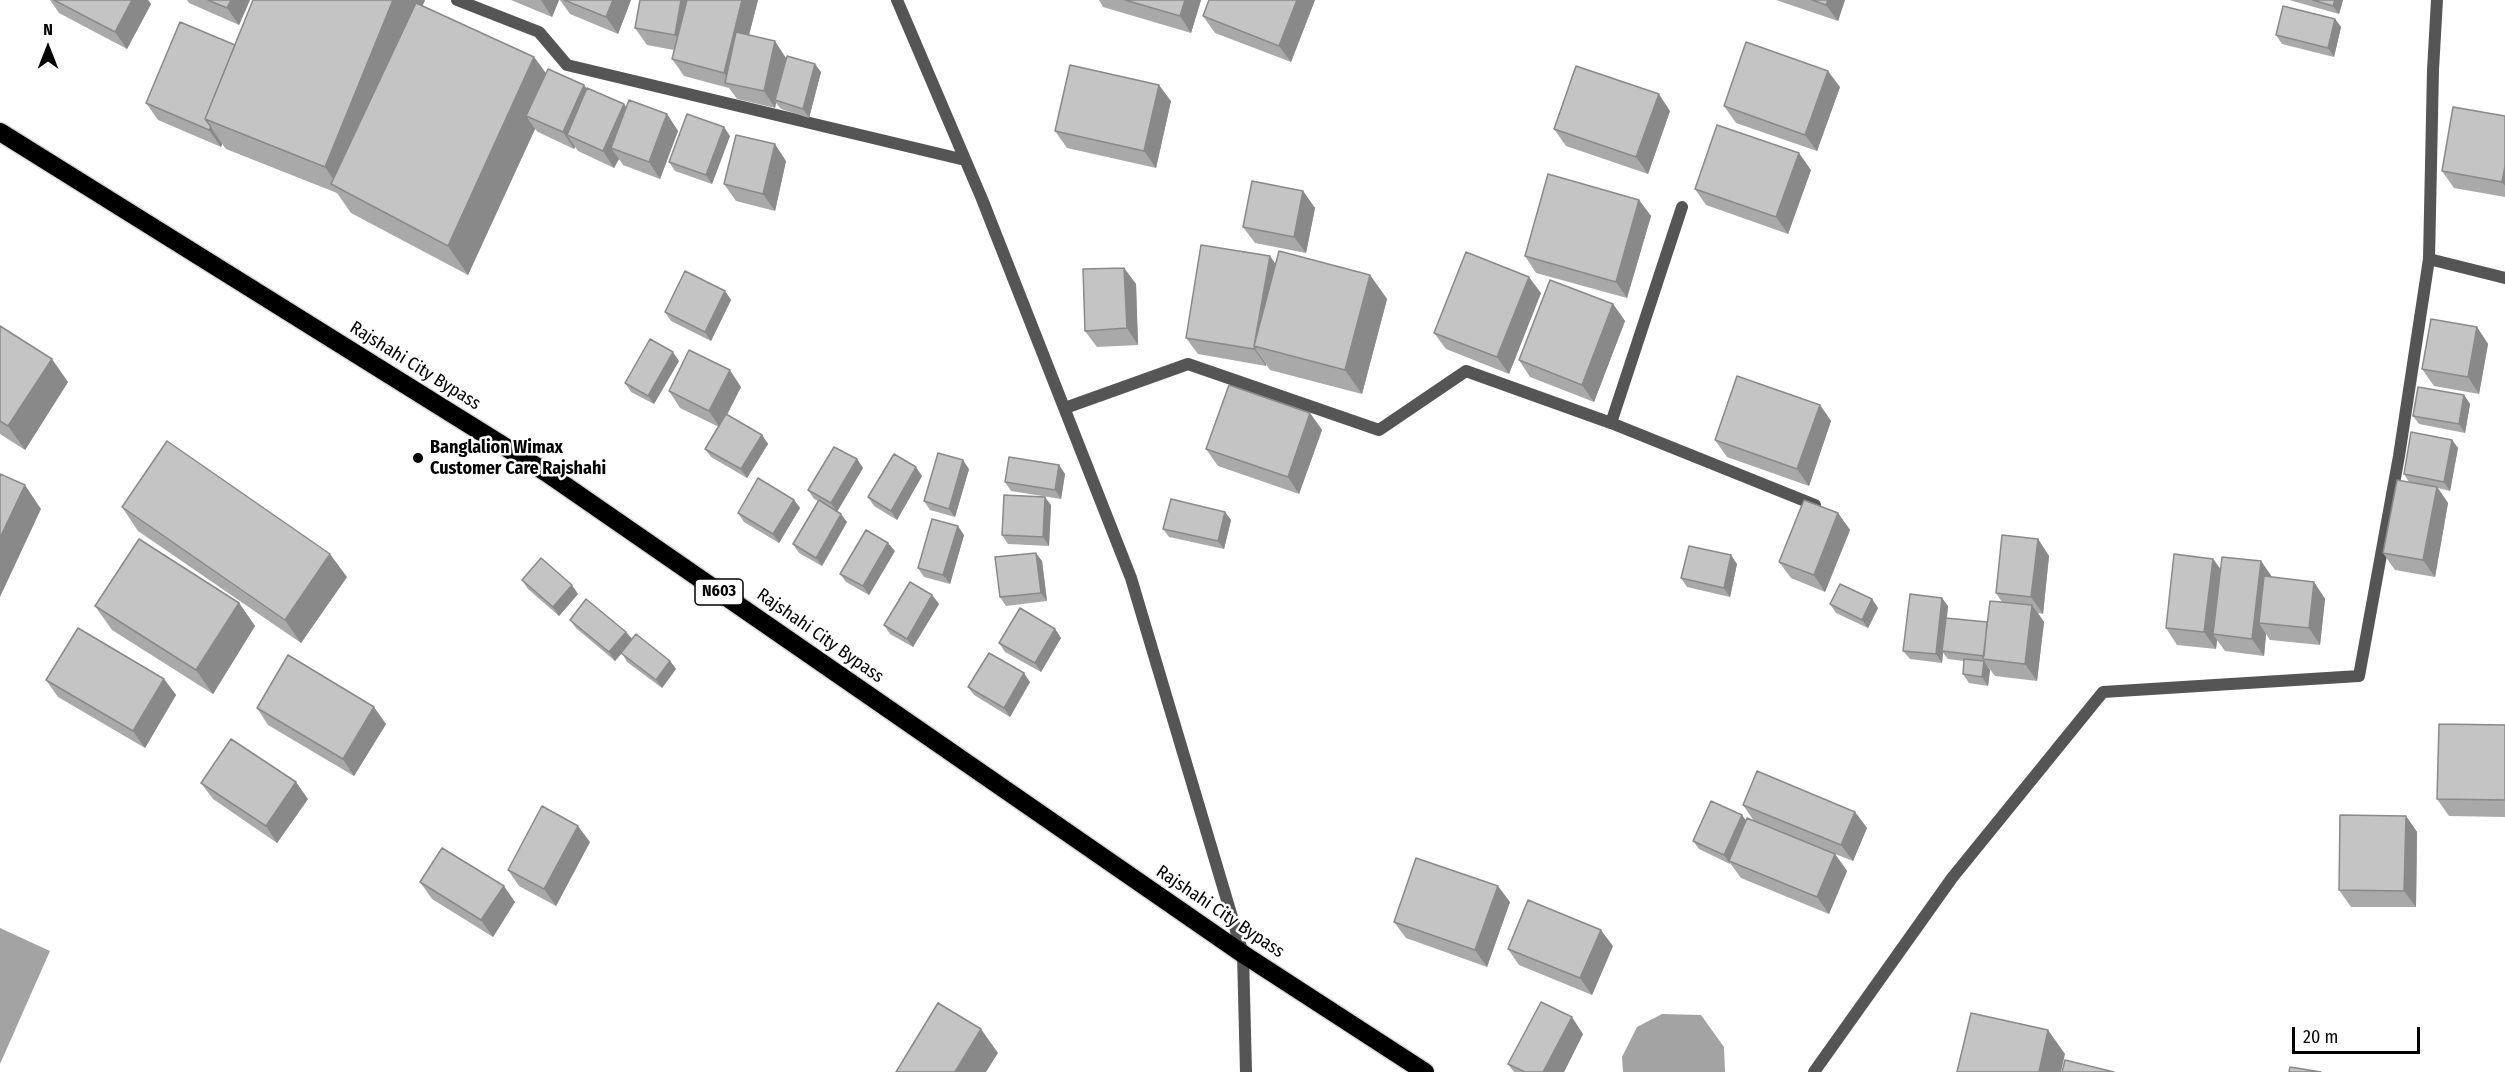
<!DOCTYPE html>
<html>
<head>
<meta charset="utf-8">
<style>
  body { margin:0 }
  #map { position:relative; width:2505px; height:1072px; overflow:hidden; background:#fff; font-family:"Fira Sans Condensed",sans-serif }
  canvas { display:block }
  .north { position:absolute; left:18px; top:18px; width:60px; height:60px; -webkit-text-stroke:4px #fff; paint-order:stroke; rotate:0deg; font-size:16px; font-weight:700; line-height:24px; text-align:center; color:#000 }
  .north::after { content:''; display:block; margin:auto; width:21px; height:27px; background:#000; clip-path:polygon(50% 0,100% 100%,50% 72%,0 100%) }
  .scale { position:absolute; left:2292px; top:1027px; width:128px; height:27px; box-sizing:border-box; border:3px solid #000; border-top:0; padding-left:8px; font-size:18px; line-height:21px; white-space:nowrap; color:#000; -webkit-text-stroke:4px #fff; paint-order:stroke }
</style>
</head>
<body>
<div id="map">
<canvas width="2505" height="1072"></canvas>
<div class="north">N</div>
<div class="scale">20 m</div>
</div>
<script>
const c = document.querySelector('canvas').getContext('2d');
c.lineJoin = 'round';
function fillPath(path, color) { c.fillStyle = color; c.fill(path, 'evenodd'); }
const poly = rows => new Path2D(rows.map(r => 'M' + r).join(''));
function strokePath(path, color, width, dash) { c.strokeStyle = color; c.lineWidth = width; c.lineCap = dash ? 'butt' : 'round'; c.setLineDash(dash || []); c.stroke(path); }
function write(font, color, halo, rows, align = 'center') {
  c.font = font + ' "Fira Sans Condensed",sans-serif'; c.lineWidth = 5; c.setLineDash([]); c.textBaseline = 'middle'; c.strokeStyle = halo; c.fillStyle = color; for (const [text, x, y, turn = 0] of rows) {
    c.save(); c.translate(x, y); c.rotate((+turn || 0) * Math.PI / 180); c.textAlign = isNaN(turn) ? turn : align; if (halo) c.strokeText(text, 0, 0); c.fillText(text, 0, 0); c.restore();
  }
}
fillPath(poly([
  [0,928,50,951,0,1064],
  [1662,1014,1701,1015,1724,1047,1725,1072,1623,1072,1622,1057,1637,1027]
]), '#a3a3a3');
const highway = poly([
  [0,132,547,473,1243,954,1425,1072]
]);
strokePath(highway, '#dbdbdb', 21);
strokePath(poly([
  [457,0,539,32,567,65,965,160],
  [897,0,982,199,1131,578,1243,954,1246,1072],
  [2429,259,2505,278],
  [1065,408,1188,364,1379,430,1466,371,1611,423,1682,207],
  [1611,423,1815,505],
  [1814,1072,1952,878,2103,692,2359,676,2399,456,2429,259,2433,70,2437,0]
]), '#555', 12);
strokePath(highway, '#000', 18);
fillPath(poly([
  [50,0,148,0,151,4,127,49,59,13],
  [187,0,250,0,239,25,189,3],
  [253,0,425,0,422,6,534,57,546,73,584,85,587,89,624,104,626,108,667,114,678,131,660,179,623,165,619,159,614,168,578,151,575,147,574,149,538,132,535,129,468,275,351,213,337,193,226,149,222,144,221,147,158,120,146,103,235,45],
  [511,0,559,0,552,17],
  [560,0,631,0,618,34,570,14],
  [640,0,758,0,749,35,786,58,821,72,809,118,781,109,776,103,775,108,737,99,729,88,684,76,672,59,674,50,647,45,635,28],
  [1099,0,1201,0,1191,33,1103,7],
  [1209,0,1315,0,1291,62,1215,33,1203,16],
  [1776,0,1845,0,1838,21],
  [2289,0,2343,0,2339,14],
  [2335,19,2341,27,2334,57,2282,44,2276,35],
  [1840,87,1817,151,1736,123,1724,106],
  [1171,101,1156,168,1067,148,1055,131],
  [1670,111,1648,174,1566,146,1554,129],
  [2505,116,2505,197,2454,188,2442,171],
  [730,136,712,184,675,171,669,162],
  [786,161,775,211,736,201,724,184],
  [1811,170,1788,234,1706,205,1695,189],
  [1303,191,1315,208,1306,253,1255,243,1243,227],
  [1639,200,1651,216,1627,298,1536,273,1525,256],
  [1276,264,1370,275,1387,299,1362,394,1270,370,1266,364,1266,366,1198,354,1186,338],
  [1124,268,1136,284,1138,345,1097,347,1085,331],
  [725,291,731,300,711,341,671,321,665,312],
  [1541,293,1509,374,1446,349,1434,333],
  [1613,304,1625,321,1594,402,1530,377,1519,360],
  [0,326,68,382,25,450,0,434],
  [2477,327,2488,344,2479,394,2434,386,2422,369],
  [679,361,654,404,631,392,625,383],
  [741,387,727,415,762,435,768,444,747,478,711,457,705,449,719,427,680,408,669,391],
  [2464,395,2470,404,2465,433,2419,424,2413,416],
  [1820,405,1831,421,1809,486,1727,457,1715,440],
  [1310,413,1322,430,1299,494,1218,466,1206,449],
  [2452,440,2458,448,2450,491,2438,488,2448,503,2435,577,2395,570,2383,553,2409,482,2404,474],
  [857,459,863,468,837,511,847,522,822,566,799,553,793,544,818,501,814,499,808,490],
  [1059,465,1065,474,1061,499,1011,491,1005,482],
  [969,469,955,517,930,510,924,501],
  [922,476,897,520,874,506,868,497],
  [794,500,800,508,779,543,744,522,738,513],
  [1051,505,1049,546,1008,544,1002,535],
  [122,507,347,577,301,643,138,531],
  [1225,512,1231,520,1224,549,1169,537,1163,529],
  [1838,513,1850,530,1825,592,1791,578,1779,562],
  [964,535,950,584,924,577,918,568],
  [2038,539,2049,556,2043,614,2038,613,2044,622,2037,681,1995,676,1986,664,1990,670,1988,686,1969,683,1963,674,1964,661,1948,659,1943,653,1942,663,1910,659,1903,651,1942,598,1948,606,1947,618,1987,622,2002,602,1996,593],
  [895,551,869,595,846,582,840,574],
  [2213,559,2220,569,2261,561,2272,577,2314,582,2325,599,2320,645,2270,640,2266,634,2264,656,2225,651,2217,640,2216,649,2177,645,2166,628],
  [1042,561,1047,601,1006,606,1000,597],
  [1737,564,1730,597,1687,587,1681,578],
  [522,580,578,594,559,616,528,589],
  [932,595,939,604,913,647,890,634,884,625],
  [1872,599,1878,608,1868,628,1836,613,1830,604],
  [239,603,255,626,213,694,112,630,95,606],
  [570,620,626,632,632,639,670,661,676,669,662,688,627,662,622,653,615,661,576,628],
  [1055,629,1061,638,1041,672,1005,652,999,643],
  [164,679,176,695,145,748,58,697,46,680],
  [1030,682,1010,717,974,695,968,687],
  [257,708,386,724,354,776,268,725],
  [2505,725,2505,817,2449,816,2437,799],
  [201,783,308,799,277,843,213,799],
  [1743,805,1855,812,1867,828,1853,861,1835,854,1847,871,1829,914,1741,878,1730,863,1730,864,1699,849,1693,841,1746,821,1754,821],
  [2406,816,2417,832,2416,907,2351,907,2339,890],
  [590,842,556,906,519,886,508,870],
  [420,882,515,902,493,937,432,899],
  [1510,902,1487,967,1406,938,1394,922],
  [1613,946,1592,995,1519,965,1508,949],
  [1583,1034,1564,1072,1514,1072,1508,1064]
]), '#a9a9a9');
fillPath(poly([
  [132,0,148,0,151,4,127,49,115,32],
  [231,0,250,0,239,25,227,8],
  [393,0,425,0,348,193,340,189,325,167],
  [541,0,559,0,552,17],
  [613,0,631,0,618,34,606,17],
  [681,0,696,0,687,52,675,35],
  [742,0,758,0,736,85,732,84,724,73],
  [1185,0,1201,0,1191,33,1180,16],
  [1297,0,1315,0,1291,62,1279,46],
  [1828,0,1845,0,1838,21,1826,5],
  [2335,0,2343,0,2339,14,2333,6],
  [2335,19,2341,27,2334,57,2328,48],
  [775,41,786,58,775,100,776,103,775,108,764,91],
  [534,57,555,86,526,116,535,129,468,275,448,246],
  [815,64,821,72,809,118,803,109],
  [1828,71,1840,87,1817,151,1805,135],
  [584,85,596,102,567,135,575,147,574,149,563,132],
  [1159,85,1171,101,1156,168,1144,151],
  [1659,94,1670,111,1648,174,1636,157],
  [624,104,636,121,611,148,619,159,614,168,603,151],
  [667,114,678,131,660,179,649,162],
  [211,127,222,144,221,147,209,130],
  [724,127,730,136,712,184,706,175],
  [775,144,786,161,775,211,763,194],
  [1799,153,1811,170,1788,234,1776,217],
  [2505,166,2505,186,2502,182],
  [1303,191,1315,208,1306,253,1294,237],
  [1639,200,1651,216,1627,298,1616,282],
  [1270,256,1281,272,1255,346],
  [1124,268,1136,284,1138,345,1127,328],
  [1370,275,1387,299,1362,394,1345,370],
  [1529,277,1541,293,1509,374,1497,357],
  [725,291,731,300,711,341,705,332],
  [1613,304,1625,321,1594,402,1582,385],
  [2477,327,2488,344,2479,394,2468,377],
  [1254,347,1266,364,1266,366,1254,349],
  [673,352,679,361,654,404,648,396],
  [52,359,68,382,25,450,8,426],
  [730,370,741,387,720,428,709,411],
  [2464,395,2470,404,2465,433,2459,424],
  [1820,405,1831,421,1809,486,1797,469],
  [1310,413,1322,430,1299,494,1288,477],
  [762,435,768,444,747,478,741,469],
  [2452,440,2458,448,2450,491,2444,482],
  [857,459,863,468,837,512,831,503],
  [963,460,969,469,955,517,949,509],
  [1059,465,1065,474,1061,499,1055,490],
  [916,467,922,476,897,520,891,511],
  [25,485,41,509,0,597,0,538],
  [2437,487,2448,503,2435,577,2423,560],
  [1045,497,1051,505,1049,546,1043,537],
  [794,500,800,508,779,543,773,534],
  [1225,512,1231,520,1224,549,1218,541],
  [1838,513,1850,530,1825,592,1814,575],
  [841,514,847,522,822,566,816,558],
  [958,526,964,535,950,584,943,575],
  [2038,539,2049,556,2043,614,2031,597],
  [888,543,895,551,869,595,863,586],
  [1036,553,1042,561,1047,601,1041,593],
  [330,554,347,577,301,643,285,620],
  [1731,555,1737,564,1730,597,1724,588],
  [2213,559,2225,575,2213,634,2217,640,2216,649,2204,632],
  [2261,561,2272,577,2259,623,2266,634,2264,656,2252,639],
  [2314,582,2325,599,2320,645,2309,628],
  [572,585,578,594,559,616,553,607],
  [932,595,939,604,913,647,907,639],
  [1942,598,1948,606,1943,651,1942,651,1943,653,1942,663,1936,654],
  [1872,599,1878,608,1868,628,1862,620],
  [239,603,255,626,213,694,196,670],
  [2032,605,2044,622,2037,681,2025,664],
  [1055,629,1061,638,1041,672,1035,663],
  [626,632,633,640,615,661,609,652],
  [670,661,676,669,662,688,656,680],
  [1984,661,1990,670,1988,686,1982,677],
  [1024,673,1030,682,1010,717,1004,708],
  [164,679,176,695,145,748,133,731],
  [374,707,386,724,354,776,343,759],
  [296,782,308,799,277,843,266,826],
  [1855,812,1867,828,1853,861,1841,845],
  [1742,815,1748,823,1729,861,1730,864,1724,855],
  [2406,816,2417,832,2416,907,2404,891],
  [578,826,590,842,556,906,544,889],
  [1835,854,1847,871,1829,914,1817,897],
  [504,886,515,902,493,937,481,920],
  [1498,886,1510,902,1487,967,1475,950],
  [1601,930,1613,946,1592,995,1580,978],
  [1572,1017,1583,1034,1564,1072,1543,1072],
  [981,1029,998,1053,986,1072,955,1072],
  [2048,1030,2065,1054,2061,1072,2039,1072]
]), '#898989');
const building = poly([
  [54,0,132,0,115,32,54,0],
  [208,0,231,0,227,8,208,0],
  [253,0,393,0,325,167,205,119,253,0],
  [564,0,613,0,606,17,564,0],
  [640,0,681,0,675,35,635,28,640,0],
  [687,0,742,0,724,73,672,59,687,0],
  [1125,0,1185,0,1180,16,1125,0],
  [1209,0,1297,0,1279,46,1203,16,1209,0],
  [1812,0,1828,0,1826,5,1812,0],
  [2313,0,2335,0,2333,6,2313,0],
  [416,3,534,57,448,246,331,184,416,3],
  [2283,6,2335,19,2328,48,2276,35,2283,6],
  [180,22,235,45,205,119,211,127,209,130,146,103,180,22],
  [736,32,775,41,764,91,725,83,736,32],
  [1746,42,1828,71,1805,135,1724,106,1746,42],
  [787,56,815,64,803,109,775,100,787,56],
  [1070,65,1159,85,1144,151,1055,131,1070,65],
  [1576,66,1659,94,1636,157,1554,129,1576,66],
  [548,69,584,85,563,132,526,116,548,69],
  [587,88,624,104,603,151,567,135,587,88],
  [629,100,667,114,649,162,611,148,629,100],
  [2453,107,2505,116,2505,166,2502,182,2442,171,2453,107],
  [687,114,724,127,706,175,669,162,687,114],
  [1717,125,1799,153,1776,217,1695,189,1717,125],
  [736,135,775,144,763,194,724,184,736,135],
  [1548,174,1639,200,1616,282,1525,256,1548,174],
  [1252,181,1303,191,1294,237,1243,227,1252,181],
  [1201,245,1270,256,1254,346,1255,346,1254,349,1186,338,1201,245],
  [1279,251,1370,275,1345,370,1254,346,1279,251],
  [1466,252,1529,277,1497,357,1434,333,1466,252],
  [1124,268,1127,328,1085,331,1083,269,1124,268],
  [685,271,725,291,705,332,665,312,685,271],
  [1550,280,1613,304,1582,385,1519,360,1550,280],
  [2431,319,2477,327,2468,377,2422,369,2431,319],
  [0,326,52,359,8,426,0,421,0,326],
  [650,339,673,352,648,396,625,383,650,339],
  [689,350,730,370,709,411,669,391,689,350],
  [1737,376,1820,405,1797,469,1715,440,1737,376],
  [1229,385,1310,413,1288,477,1206,449,1229,385],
  [2418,387,2464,395,2459,424,2413,416,2418,387],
  [726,414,762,435,741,469,705,449,726,414],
  [2411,432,2452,440,2444,482,2404,474,2411,432],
  [167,441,330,554,285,620,122,507,167,441],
  [834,447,857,459,831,503,808,490,834,447],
  [938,453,963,460,949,509,924,501,938,453],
  [894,454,916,467,891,511,868,497,894,454],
  [1009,457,1059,465,1055,490,1005,482,1009,457],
  [0,474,25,485,0,538,0,474],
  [758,478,794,500,773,534,738,513,758,478],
  [2397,480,2437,487,2423,560,2383,553,2397,480],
  [1004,495,1045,497,1043,537,1002,535,1004,495],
  [1171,499,1225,512,1218,541,1163,529,1171,499],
  [819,500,841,514,816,558,793,544,819,500],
  [1804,500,1838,513,1814,575,1779,562,1804,500],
  [932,519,958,526,943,575,918,568,932,519],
  [866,530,888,543,863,586,840,574,866,530],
  [2002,535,2038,539,2031,597,1996,593,2002,535],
  [139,539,239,603,196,670,95,606,139,539],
  [1689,546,1731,555,1724,588,1681,578,1689,546],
  [1036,553,1041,593,1000,597,995,557,1036,553],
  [2174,554,2213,559,2204,632,2166,628,2174,554],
  [2222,557,2261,561,2252,639,2213,634,2222,557],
  [541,558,572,585,553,607,522,580,541,558],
  [2264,576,2314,582,2309,628,2259,623,2264,576],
  [910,582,932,595,907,639,884,625,910,582],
  [1840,584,1872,599,1862,620,1830,604,1840,584],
  [1910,594,1942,598,1936,654,1903,651,1910,594],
  [586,599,626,632,609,652,570,620,586,599],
  [1990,601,2032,605,2025,664,1983,659,1990,601],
  [1020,608,1055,629,1035,663,999,643,1020,608],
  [1946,618,1987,622,1984,656,1942,651,1946,618],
  [78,628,164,679,133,731,46,680,78,628],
  [636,634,670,661,656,680,621,653,636,634],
  [989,653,1024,673,1004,708,968,687,989,653],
  [288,655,374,707,343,759,257,708,288,655],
  [1964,659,1984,661,1982,677,1963,674,1964,659],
  [2439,724,2505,725,2505,800,2437,799,2439,724],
  [231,739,296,782,266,826,201,783,231,739],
  [1757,771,1855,812,1841,845,1743,805,1757,771],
  [1711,801,1742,815,1724,855,1693,841,1711,801],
  [542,806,578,826,544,889,508,870,542,806],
  [2340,815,2406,816,2404,891,2339,890,2340,815],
  [1747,818,1835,854,1817,897,1729,861,1747,818],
  [442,848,504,886,481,920,420,882,442,848],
  [1416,858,1498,886,1475,950,1394,922,1416,858],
  [1528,900,1601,930,1580,978,1508,949,1528,900],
  [1541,1002,1572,1017,1543,1072,1525,1072,1508,1064,1541,1002],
  [938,1003,981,1029,955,1072,896,1072,938,1003],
  [1971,1013,2048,1030,2039,1072,1957,1072,1971,1013],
  [2065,1060,2114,1072,2062,1072,2065,1060],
  [2290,1067,2321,1072,2289,1072,2290,1067]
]);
fillPath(building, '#c4c4c4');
strokePath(building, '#898989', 1.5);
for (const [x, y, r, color] of [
  [418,458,6,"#000"]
]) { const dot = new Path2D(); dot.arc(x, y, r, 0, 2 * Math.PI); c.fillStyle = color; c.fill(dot); strokePath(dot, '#fff', 2); }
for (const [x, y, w] of [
  [719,592,48]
]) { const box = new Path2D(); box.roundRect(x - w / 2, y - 13, w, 26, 4.5); c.fillStyle = '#fff'; c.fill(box); strokePath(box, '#000', 1.5); }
write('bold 16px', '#000', null, [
  ["N603",719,592]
]);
write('18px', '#000', '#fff', [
  ["Rajshahi City Bypass",415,366,32],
  ["Rajshahi City Bypass",820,636,35],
  ["Rajshahi City Bypass",1220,912,34]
]);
write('bold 18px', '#000', '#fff', [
  ["Banglalion Wimax",430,448],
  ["Customer Care Rajshahi",430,469]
], 'left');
</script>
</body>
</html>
